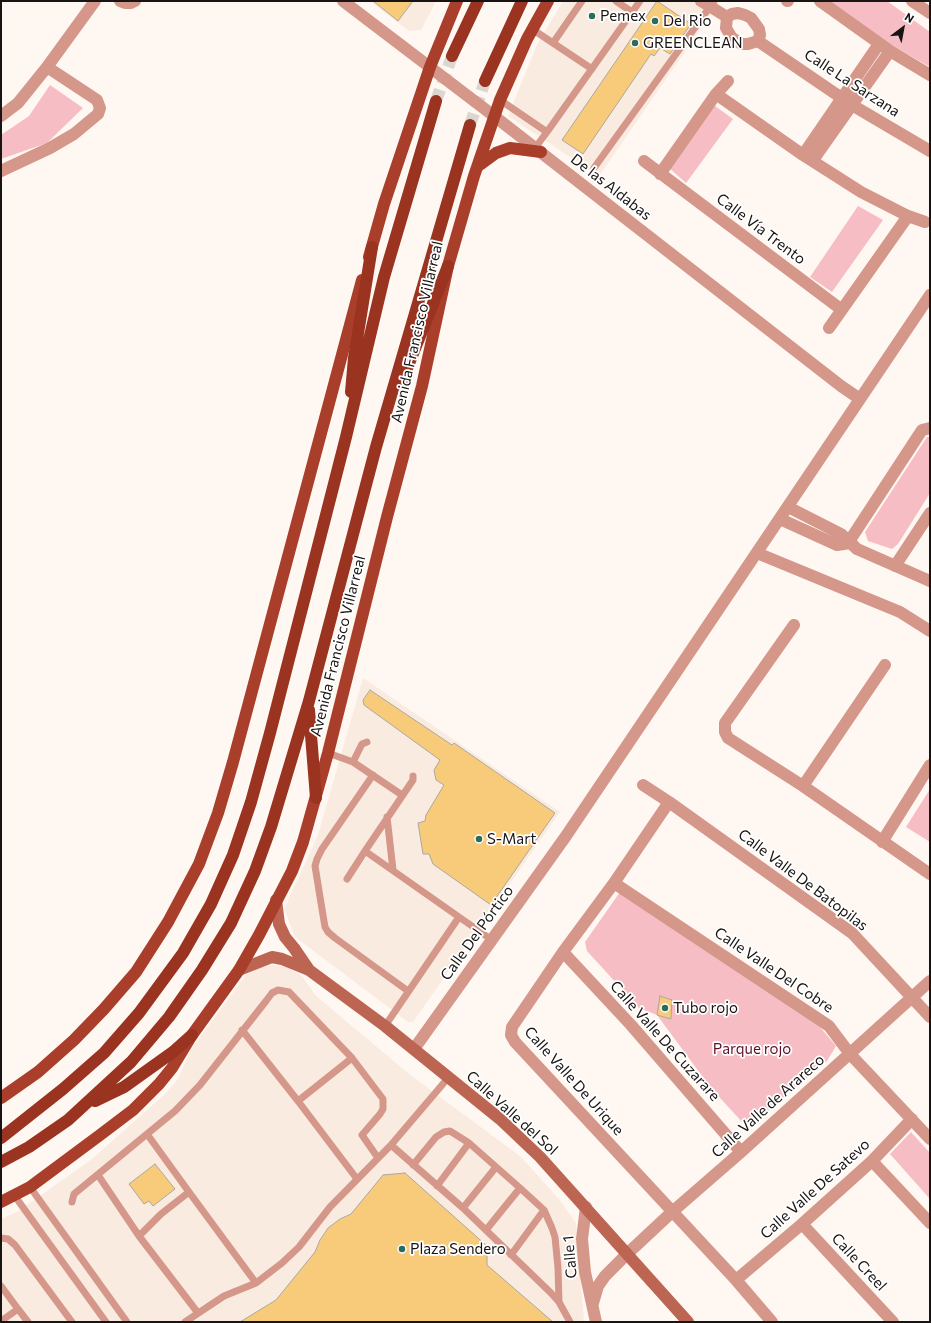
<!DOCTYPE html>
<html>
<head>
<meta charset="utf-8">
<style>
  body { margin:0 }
  #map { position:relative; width:931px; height:1323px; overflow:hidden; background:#fff7f1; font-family:Commissioner,sans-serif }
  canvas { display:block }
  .frame { position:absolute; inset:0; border:2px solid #171413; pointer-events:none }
  .north { position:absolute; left:883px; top:8px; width:40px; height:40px; -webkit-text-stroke:3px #fff; paint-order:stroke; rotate:32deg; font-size:11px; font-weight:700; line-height:16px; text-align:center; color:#171413 }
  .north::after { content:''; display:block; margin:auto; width:14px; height:18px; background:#171413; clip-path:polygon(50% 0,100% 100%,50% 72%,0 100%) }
</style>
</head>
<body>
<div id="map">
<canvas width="931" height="1323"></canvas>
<div class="frame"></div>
<div class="north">N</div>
</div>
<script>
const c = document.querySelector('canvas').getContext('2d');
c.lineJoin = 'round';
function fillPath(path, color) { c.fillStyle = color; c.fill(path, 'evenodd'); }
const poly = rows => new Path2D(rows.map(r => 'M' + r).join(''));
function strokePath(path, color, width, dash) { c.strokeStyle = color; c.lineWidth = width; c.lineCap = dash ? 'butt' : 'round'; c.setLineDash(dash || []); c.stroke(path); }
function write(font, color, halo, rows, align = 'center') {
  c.font = font + ' Commissioner,sans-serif'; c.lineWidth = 3.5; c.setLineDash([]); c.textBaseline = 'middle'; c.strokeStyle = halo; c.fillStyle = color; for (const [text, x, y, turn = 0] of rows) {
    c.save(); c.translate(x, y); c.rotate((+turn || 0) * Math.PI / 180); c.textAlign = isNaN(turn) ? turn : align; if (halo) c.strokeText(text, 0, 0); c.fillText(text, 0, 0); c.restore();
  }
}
fillPath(poly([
  [370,1,436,1,421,30,409,31],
  [563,1,720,1,599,176,508,116,537,45],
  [363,678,560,812,413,1022,408,1022,295,937,284,909,318,835],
  [273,965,287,967,302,976,316,996,409,1074,520,1156,559,1199,576,1223,584,1322,1,1322,1,1219,17,1212,92,1159,166,1093,178,1079,191,1049,247,974,259,967]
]), '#faebe1');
fillPath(poly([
  [827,1,887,1,930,32,930,67,881,39],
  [50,85,83,108,47,143,1,159,1,135,29,116],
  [711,103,733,119,686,183,668,167],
  [858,206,883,220,832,292,810,277],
  [927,437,930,437,930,493,898,544,892,549,868,541,865,532],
  [930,789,930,842,906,827],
  [620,892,820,1027,836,1046,827,1061,752,1124,743,1123,711,1088,657,1015,639,1008,587,951,585,942],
  [911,1132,930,1153,930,1199,890,1154]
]), '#f6bdc5');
const building = poly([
  [373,1,413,1,398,21,373,1],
  [657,1,691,24,670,54,660,48,654,56,651,54,583,154,562,140,657,1],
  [370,690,452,745,454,743,555,813,491,905,433,864,429,854,423,854,418,823,425,821,426,815,444,785,436,780,434,770,440,760,364,705,363,700,370,690],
  [660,996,672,1000,671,1019,657,1015,660,996],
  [155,1164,175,1189,153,1206,149,1201,144,1204,129,1184,155,1164],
  [405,1173,487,1246,487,1265,553,1322,240,1322,276,1300,315,1252,320,1240,328,1228,340,1219,351,1214,383,1175,405,1173]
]);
fillPath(building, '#f8cb7b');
strokePath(building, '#aca8a1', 1);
strokePath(poly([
  [436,101,452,56],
  [470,125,485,81]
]), '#dcd5d0', 12, [12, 6]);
strokePath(poly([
  [616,1,632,12],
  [532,29,592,69],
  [553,43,582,1],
  [500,100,547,132,640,1],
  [535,148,547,132],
  [594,168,714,1],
  [328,753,353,762,402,795],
  [353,762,362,744,367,742],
  [373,775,322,849,317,859,315,866,321,903,325,927,328,932,335,938,408,991],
  [387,817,393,870],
  [365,851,413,780,413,776],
  [347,879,365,851,459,917,385,1026],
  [459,917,492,940],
  [242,1030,298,1101,352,1058],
  [298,1101,357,1179],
  [391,1145,463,1208,551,1293,559,1302,570,1322],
  [413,1165,436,1137,444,1132,450,1131,469,1143,520,1188,544,1210,552,1228,555,1237,558,1268,559,1302],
  [98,1175,139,1236,198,1313],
  [437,1186,469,1143],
  [30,1187,127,1322],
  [189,1192,256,1283],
  [14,1195,106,1322],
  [72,1202,74,1194,175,1111,200,1085,266,1001,272,993,278,990,289,992,352,1058,383,1099,383,1109,380,1114,362,1135,378,1158],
  [463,1208,496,1167],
  [486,1230,520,1188],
  [139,1236,161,1214,189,1192,147,1134],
  [1,1238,8,1239,15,1245,72,1322],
  [511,1255,544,1210],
  [1,1286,18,1309,1,1321],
  [18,1309,28,1322],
  [185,1322,224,1296,256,1283,282,1263,299,1247,330,1207,391,1145,448,1078]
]), '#d49789', 7);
strokePath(poly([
  [120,1,125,3,131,3,135,1],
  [787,1,788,1],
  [820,1,890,51,930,75],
  [912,1,930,13],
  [716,94,803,155,861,192,908,216,925,222],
  [1,116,18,103,47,67,95,1],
  [803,155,879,44],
  [813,160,890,51],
  [644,161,842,310],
  [1,171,50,148,74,134,98,114,100,108,97,100,47,67],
  [660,174,716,94,728,81],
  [829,328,908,216],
  [788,507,841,534,857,549,930,581],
  [780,519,837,545,850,543],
  [850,543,852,537,922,430,930,428],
  [757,553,900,612,930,631],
  [895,566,930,513],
  [794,625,725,723,725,732,728,738,803,786,930,874],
  [643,785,669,802,852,933,930,1017],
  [803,786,885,665],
  [669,802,614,883,563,952,512,1027,511,1035,515,1042,736,1280,772,1322],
  [882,842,930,765],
  [614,883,829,1026,850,1054,930,1139],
  [563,952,631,1025,741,1152],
  [872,1161,930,1223],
  [802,1224,893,1322],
  [627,1254,672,1212,741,1152,930,981],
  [736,1280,802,1224,872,1161,912,1119]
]), '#d49789', 12);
strokePath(poly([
  [343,1,494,116,841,386,860,399],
  [701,1,727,17],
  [727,17,732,14,738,13,745,15,751,18,759,29,760,35,758,41],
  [727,17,726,28,732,38,742,44,748,44,758,41],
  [758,41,852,105,930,151],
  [414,1049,566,836,930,295],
  [586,1207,582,1239,585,1272,596,1322],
  [593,1303,598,1286,605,1276,627,1254]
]), '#d49789', 12);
strokePath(poly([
  [276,900,279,924,285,937,294,948,309,970],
  [239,970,272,957,282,959,309,970,385,1026,500,1119,540,1157,688,1322]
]), '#bd6553', 12);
strokePath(poly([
  [477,167,496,153,510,148,541,152],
  [369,257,384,204,430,67,457,1],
  [1,1098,38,1072,74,1040,104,1009,136,972,168,922,199,864,218,813,233,762,362,280],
  [1,1202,30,1187,100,1135,133,1110,159,1084,172,1068,192,1035,239,970,259,935,292,871,303,842,328,753,387,517,422,386,448,266,474,176,500,100,527,39,548,1]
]), '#a93e2a', 12);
strokePath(poly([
  [452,56,478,1],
  [485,81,522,1],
  [402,381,448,266],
  [351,392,354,358,372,247],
  [309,710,316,798],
  [95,1101,124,1087,173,1052,192,1035],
  [1,1138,63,1089,104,1053,139,1013,183,953,211,904,233,855,251,802,270,733,346,437,384,277,436,101],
  [1,1162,29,1147,68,1120,131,1062,169,1017,202,970,231,923,255,871,271,827,309,701,376,447,470,125]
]), '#9a3320', 12);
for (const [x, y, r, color] of [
  [592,16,4,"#296c5e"],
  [655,21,4,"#296c5e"],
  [635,43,4,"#296c5e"],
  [479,839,4,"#296c5e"],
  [665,1008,4,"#296c5e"],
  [402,1249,4,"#296c5e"]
]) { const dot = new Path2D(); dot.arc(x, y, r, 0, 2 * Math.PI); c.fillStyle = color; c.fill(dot); strokePath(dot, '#fff', 1.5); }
write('15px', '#171413', '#fff', [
  ["Pemex",600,16],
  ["Del Rio",663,21],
  ["GREENCLEAN",643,43],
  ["S-Mart",487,839],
  ["Tubo rojo",673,1008],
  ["Plaza Sendero",410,1249]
], 'left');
write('15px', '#171413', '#fff', [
  ["Calle La Sarzana",852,83,33],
  ["De las Aldabas",611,187,38],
  ["Calle Vía Trento",761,229,37],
  ["Avenida Francisco Villarreal",417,332,-77],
  ["Avenida Francisco Villarreal",338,646,-76],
  ["Calle Valle De Batopilas",803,880,37],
  ["Calle Del Pórtico",477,933,-54],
  ["Calle Valle Del Cobre",774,970,34],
  ["Calle Valle De Cuzarare",665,1041,48],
  ["Calle Valle De Urique",574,1081,48],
  ["Calle Valle de Arareco",768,1106,-42],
  ["Calle Valle del Sol",512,1113,42],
  ["Calle Valle De Satevo",815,1189,-42],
  ["Calle 1",570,1257,-95],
  ["Calle Creel",859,1262,47]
]);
write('15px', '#601028', '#fff', [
  ["Parque rojo",752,1049]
]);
</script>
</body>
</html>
